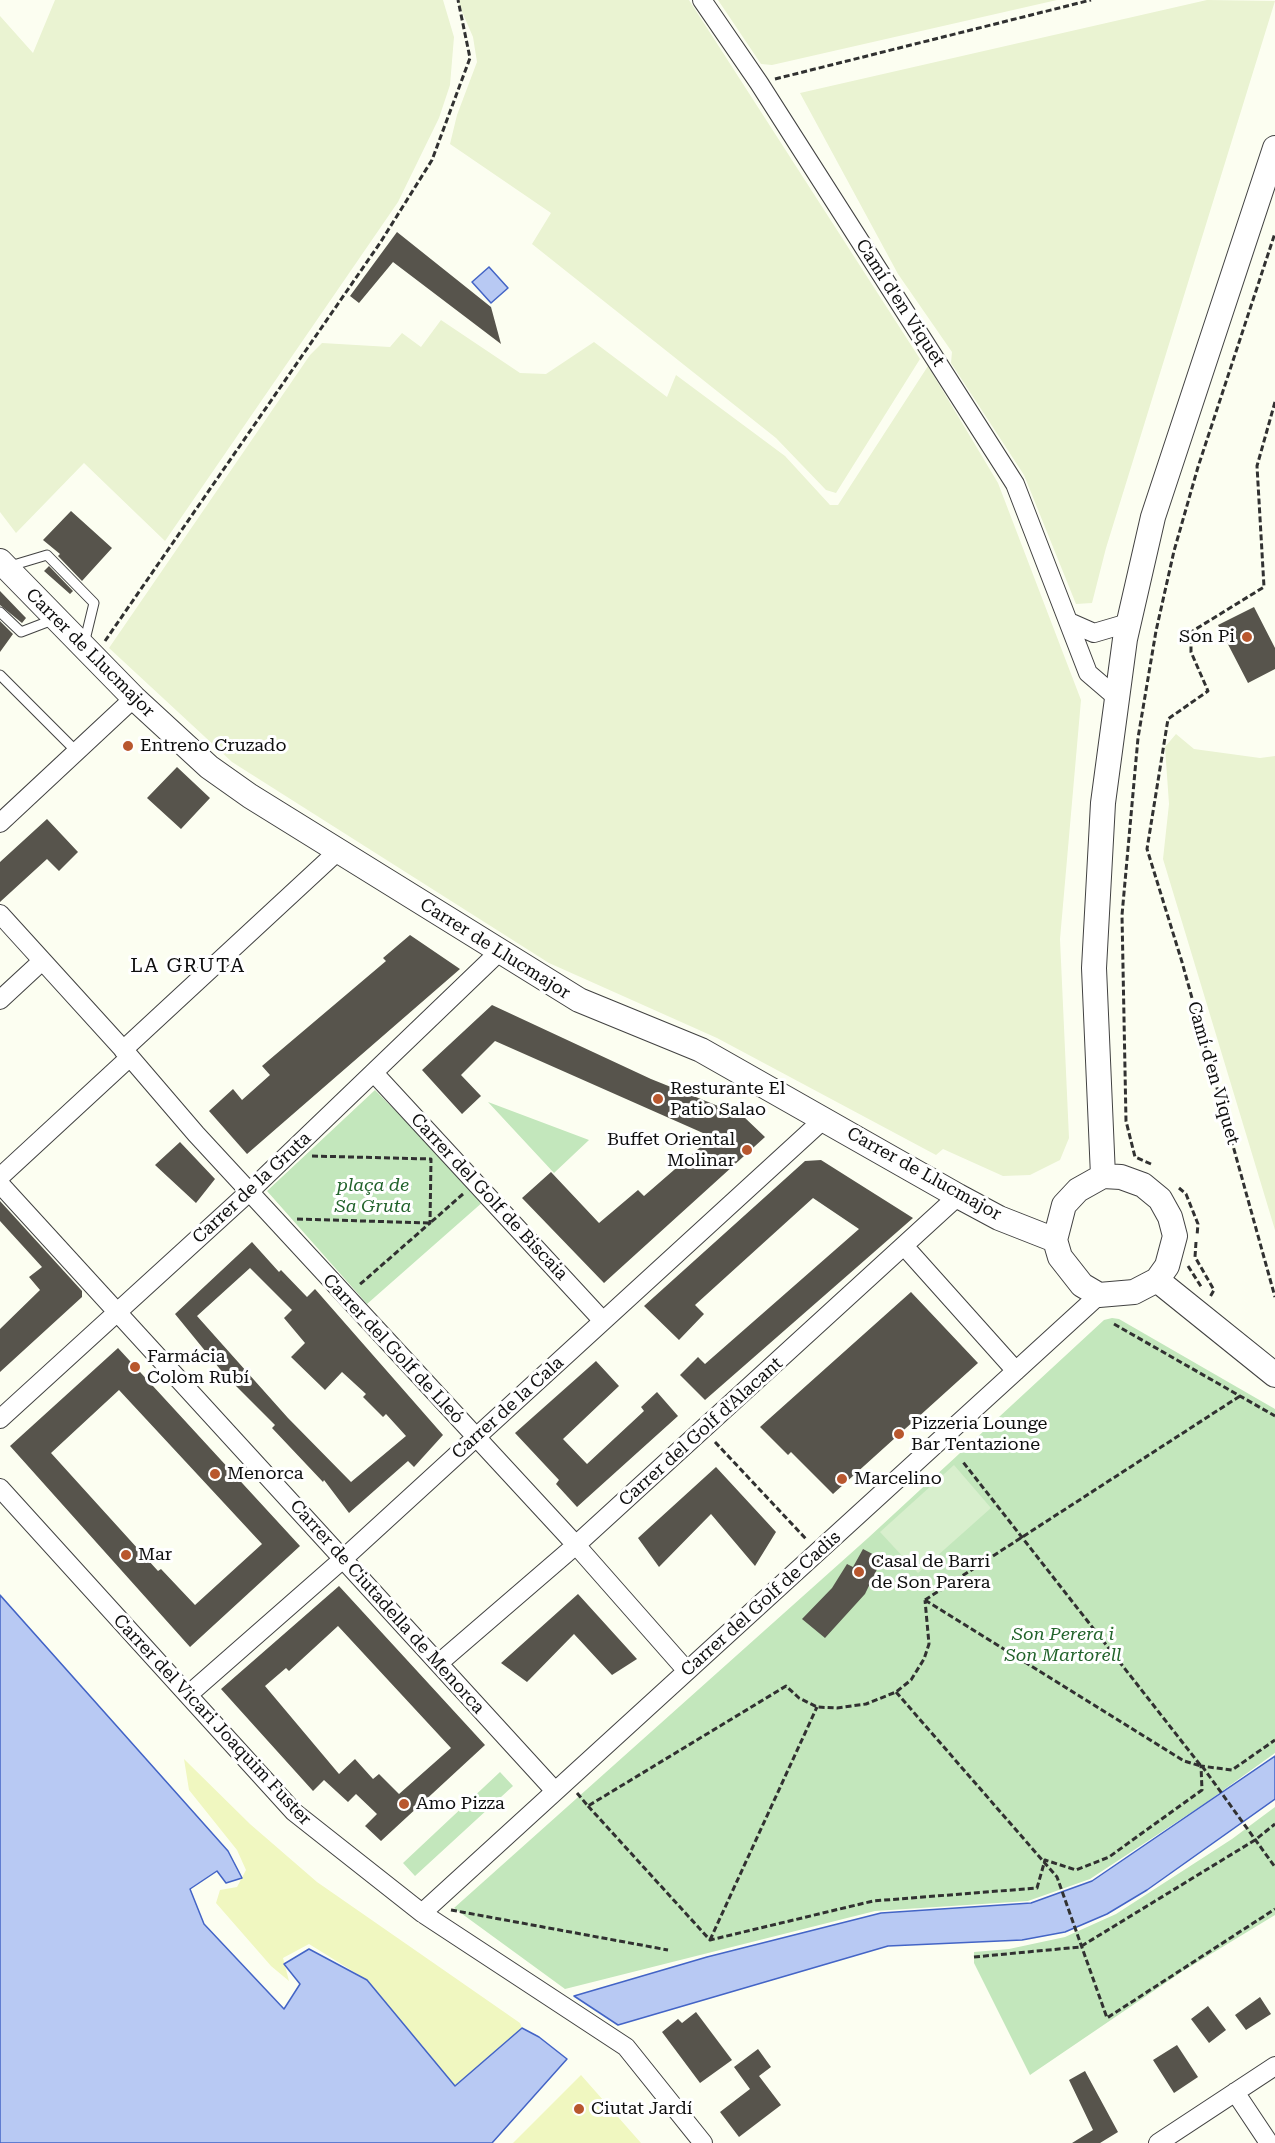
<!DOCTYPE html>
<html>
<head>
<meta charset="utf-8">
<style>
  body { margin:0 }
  canvas { display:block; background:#fcfef1 }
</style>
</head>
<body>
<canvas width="1275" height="2143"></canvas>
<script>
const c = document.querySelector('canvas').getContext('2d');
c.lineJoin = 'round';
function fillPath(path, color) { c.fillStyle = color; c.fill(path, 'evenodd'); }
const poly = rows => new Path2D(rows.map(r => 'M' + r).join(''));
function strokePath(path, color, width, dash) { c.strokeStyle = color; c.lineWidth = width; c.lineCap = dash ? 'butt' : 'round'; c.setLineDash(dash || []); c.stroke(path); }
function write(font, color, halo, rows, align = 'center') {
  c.font = font + ' "Roboto Serif",serif'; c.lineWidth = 6; c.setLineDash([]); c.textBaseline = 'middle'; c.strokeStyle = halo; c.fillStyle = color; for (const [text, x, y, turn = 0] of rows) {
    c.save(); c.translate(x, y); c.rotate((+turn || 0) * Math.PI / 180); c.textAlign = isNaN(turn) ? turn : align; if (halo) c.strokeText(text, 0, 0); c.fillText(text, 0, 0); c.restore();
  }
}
fillPath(poly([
  [55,0,443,0,454,37,450,85,439,118,398,202,165,541,84,463,16,533,0,512,0,16,33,53],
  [457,0,689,0,920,359,836,493,826,490,776,438,532,244,551,213,450,144,457,115,477,62,473,37],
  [718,0,1057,0,772,65,761,64],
  [1207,0,1275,1,1106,548,1092,603,1076,604,1024,475,951,363,952,352,898,274,800,93],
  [441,320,520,373,546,374,594,342,667,397,676,375,785,456,830,505,838,505,928,366,998,483,1081,700,1060,939,1069,1138,1060,1160,1030,1175,1003,1176,943,1149,936,1155,717,1038,549,963,232,762,109,648,310,355,322,343,390,347,402,333,421,347],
  [1176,734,1194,749,1260,758,1275,756,1275,1230,1163,859,1169,804,1165,747]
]), '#eaf3d2');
fillPath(poly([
  [375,1090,484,1201,367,1304,267,1191],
  [488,1102,589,1140,554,1173],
  [1112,1318,1119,1319,1275,1409,1275,1753,1204,1804,1090,1879,1028,1901,875,1911,565,1989,454,1908,868,1538,1104,1320],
  [500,1772,513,1786,415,1876,403,1863],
  [1275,1807,1275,1915,1183,1971,1030,2075,974,1963,974,1952,1009,1949,1065,1937,1116,1914,1232,1839]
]), '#c3e7bc');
fillPath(poly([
  [184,1759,250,1824,317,1882,520,2023,522,2028,455,2087,367,1980,309,1944,283,1958,289,1981,271,1966,216,1903,220,1890,237,1887,246,1870,237,1850,189,1790],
  [581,2075,641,2143,513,2143]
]), '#f0f7c0');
fillPath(poly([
  [954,1465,991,1508,918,1573,880,1532]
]), '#d8efcd');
const water = poly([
  [489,267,508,288,491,303,472,282,489,267],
  [0,1595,228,1851,242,1878,226,1883,217,1871,190,1889,204,1924,284,2009,300,1984,284,1964,309,1949,367,1980,455,2086,522,2028,539,2037,567,2059,492,2143,0,2143,0,1595],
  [1275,1756,1275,1799,1147,1890,1107,1914,1065,1932,1022,1940,888,1946,618,2025,574,1996,707,1957,881,1913,1031,1903,1092,1881,1275,1756]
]);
fillPath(water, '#b8c9f3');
strokePath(water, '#4364c6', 1.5);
fillPath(poly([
  [397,232,491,307,501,344,393,262,359,303,350,296],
  [71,511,112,548,82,581,58,556,60,554,43,540],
  [49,566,73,591,70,594,44,571],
  [0,591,26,618,22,623,0,605],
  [1254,607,1275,648,1275,669,1248,683,1218,625],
  [0,621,13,634,0,652],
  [177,767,210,798,181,829,147,798],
  [47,819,78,852,59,871,47,859,0,902,0,862],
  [410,935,460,969,247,1154,209,1111,233,1089,242,1100,270,1075,262,1066,386,961,383,958],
  [492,1005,651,1079,743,1116,765,1137,604,1283,522,1198,551,1172,599,1223,638,1190,644,1196,712,1137,495,1041,461,1075,481,1096,462,1114,422,1070],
  [180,1142,215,1179,196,1203,155,1165],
  [821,1160,913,1218,705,1400,680,1375,698,1357,705,1364,859,1229,813,1198,695,1305,704,1314,679,1340,644,1306,805,1161],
  [0,1201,82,1291,82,1297,0,1372,0,1329,40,1290,29,1277,42,1267,0,1221],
  [252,1242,279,1272,281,1270,307,1297,315,1289,443,1435,414,1467,408,1461,349,1513,324,1480,323,1482,272,1428,275,1425,224,1374,175,1314],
  [250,1268,292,1310,284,1318,305,1343,291,1357,325,1390,342,1372,366,1394,363,1397,383,1417,386,1414,406,1436,351,1482,288,1418,197,1316],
  [911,1292,978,1363,833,1494,791,1452,788,1455,760,1427],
  [118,1348,300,1546,190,1647,10,1446],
  [119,1390,262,1544,195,1605,161,1569,158,1571,51,1453],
  [596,1361,619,1386,563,1439,587,1464,644,1411,641,1407,657,1392,678,1416,577,1507,556,1484,559,1480,515,1433],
  [716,1467,776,1532,755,1566,711,1514,659,1567,638,1538],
  [863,1549,882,1559,865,1594,825,1638,802,1619,832,1588,847,1564,853,1567],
  [339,1586,485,1745,381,1841,365,1826,377,1814,356,1794,348,1802,324,1780,313,1791,221,1689],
  [338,1626,451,1748,399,1794,379,1774,373,1779,355,1759,339,1774,265,1686,286,1668,289,1671],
  [578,1594,637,1659,612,1675,574,1634,527,1682,501,1663],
  [1260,1997,1271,2014,1246,2030,1235,2015],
  [1208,2006,1226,2030,1209,2043,1191,2019],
  [696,2012,732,2060,700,2083,662,2032,678,2019,682,2023],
  [1177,2045,1198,2077,1174,2093,1153,2060],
  [758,2049,771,2067,759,2076,781,2105,739,2137,720,2112,750,2089,734,2067],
  [1085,2071,1118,2132,1100,2143,1072,2143,1093,2130,1069,2080]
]), '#57544c');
const service = poly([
  [7,567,47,555,94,603,84,644],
  [0,612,21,632,55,619],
  [0,675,76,751]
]);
const minor = poly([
  [702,0,759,83,1015,484,1088,673,1116,697],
  [1069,622,1094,633,1128,623],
  [0,823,134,698],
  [0,914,130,1057,0,1177],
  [0,1000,41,962],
  [123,1050,338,851],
  [130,1057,196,1134,576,1545,687,1671],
  [374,1073,603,1321],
  [0,1184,555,1791],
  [905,1247,1016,1371],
  [0,1419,249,1192,499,952],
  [0,1488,294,1812,422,1913,626,2047,703,2143],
  [439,1663,576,1545,958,1196],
  [188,1695,343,1559,825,1118],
  [422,1913,1099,1295],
  [1235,2092,1269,2143],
  [1158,2143,1275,2066]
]);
const tertiary = poly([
  [0,561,134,698,209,767,250,796,579,1000,701,1050,958,1196,999,1218,1055,1240],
  [1103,1176,1094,968,1103,803,1125,639,1153,517,1275,148],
  [1103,1176,1121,1177,1143,1185,1160,1199,1170,1217,1175,1236,1167,1266,1157,1280,1134,1292,1099,1295,1082,1285,1060,1257,1055,1240,1064,1205,1078,1190,1103,1176],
  [1157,1280,1275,1375]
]);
strokePath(service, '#424242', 11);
strokePath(minor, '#424242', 20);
strokePath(tertiary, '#424242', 26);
strokePath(poly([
  [775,79,1091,0],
  [1275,402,1257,466,1264,587,1191,632,1191,652,1208,691,1168,719,1147,849,1182,962,1275,1297],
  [105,641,380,243,432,160,470,58,458,0],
  [312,1156,431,1159,430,1223,358,1286],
  [1151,1164,1135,1157,1126,1121,1122,915,1138,738,1156,631,1174,551,1198,467,1275,233],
  [1179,1188,1186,1194,1198,1224,1197,1236],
  [297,1219,430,1223,463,1194],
  [1196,1242,1195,1257,1214,1290,1210,1297],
  [1188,1266,1202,1288],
  [1114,1324,1275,1416],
  [715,1442,807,1540],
  [925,1600,1184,1761,1201,1766,963,1462],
  [925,1600,1240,1396],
  [896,1692,1057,1877,1107,2018,1275,1909],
  [1202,1766,1275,1867],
  [577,1793,588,1806,786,1686,799,1698,817,1707,837,1708,866,1704,896,1692,911,1680,924,1659,929,1644,925,1600],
  [588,1806,710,1940,873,1901,1037,1888,1045,1860,1076,1870,1109,1857,1202,1790,1201,1766,1232,1770,1275,1740],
  [451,1910,668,1950],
  [710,1940,817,1707],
  [974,1957,1080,1947,1255,1840,1275,1824]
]), '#313131', 3, [6, 3]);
strokePath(service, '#fff', 9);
strokePath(minor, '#fff', 18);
strokePath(tertiary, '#fff', 24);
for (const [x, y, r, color] of [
  [1247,637,6,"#b8572e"],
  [128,746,6,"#b8572e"],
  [658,1099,6,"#b8572e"],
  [747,1150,6,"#b8572e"],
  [135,1367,6,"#b8572e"],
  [899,1434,6,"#b8572e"],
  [215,1474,6,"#b8572e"],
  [842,1479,6,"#b8572e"],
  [126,1555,6,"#b8572e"],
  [859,1572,6,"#b8572e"],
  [404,1804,6,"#b8572e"],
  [579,2109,6,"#b8572e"]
]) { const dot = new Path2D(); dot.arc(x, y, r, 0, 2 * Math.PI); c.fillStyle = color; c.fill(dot); strokePath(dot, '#fff', 2); }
write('18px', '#0f0f0f', '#fff', [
  ["Camí d'en Viquet",900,303,57],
  ["Carrer de Llucmajor",90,653,45],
  ["Carrer de Llucmajor",495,949,32],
  ["Camí d'en Viquet",1213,1073,74],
  ["Carrer de Llucmajor",924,1174,29],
  ["Carrer de la Gruta",252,1188,-43],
  ["Carrer del Golf de Biscaia",489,1197,47],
  ["Carrer del Golf de Lleó",393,1349,47],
  ["Carrer de la Cala",508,1408,-42],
  ["Carrer del Golf d'Alacant",701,1432,-42],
  ["Carrer del Golf de Cadis",761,1604,-42],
  ["Carrer de Ciutadella de Menorca",387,1607,48],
  ["Carrer del Vicari Joaquim Fuster",212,1720,47]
]);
write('18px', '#0f0f0f', '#fff', [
  ["Son Pi",1235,637,"right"],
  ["Entreno Cruzado",140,746],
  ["Resturante El",670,1089],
  ["Patio Salao",670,1110],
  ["Buffet Oriental",735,1140,"right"],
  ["Molinar",735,1161,"right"],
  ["Farmácia",147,1357],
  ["Colom Rubí",147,1378],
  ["Pizzeria Lounge",911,1424],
  ["Bar Tentazione",911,1445],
  ["Menorca",227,1474],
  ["Marcelino",854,1479],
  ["Mar",138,1555],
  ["Casal de Barri",871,1562],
  ["de Son Parera",871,1583],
  ["Amo Pizza",416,1804],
  ["Ciutat Jardí",591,2109]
], 'left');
write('italic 18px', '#22632b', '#fff', [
  ["plaça de",373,1186],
  ["Sa Gruta",373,1207],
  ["Son Perera i",1063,1635],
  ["Son Martorell",1063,1656]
]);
c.letterSpacing = '1.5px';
write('20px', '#0f0f0f', '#fff', [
  ["LA GRUTA",188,966]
]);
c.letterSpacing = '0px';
</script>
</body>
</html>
